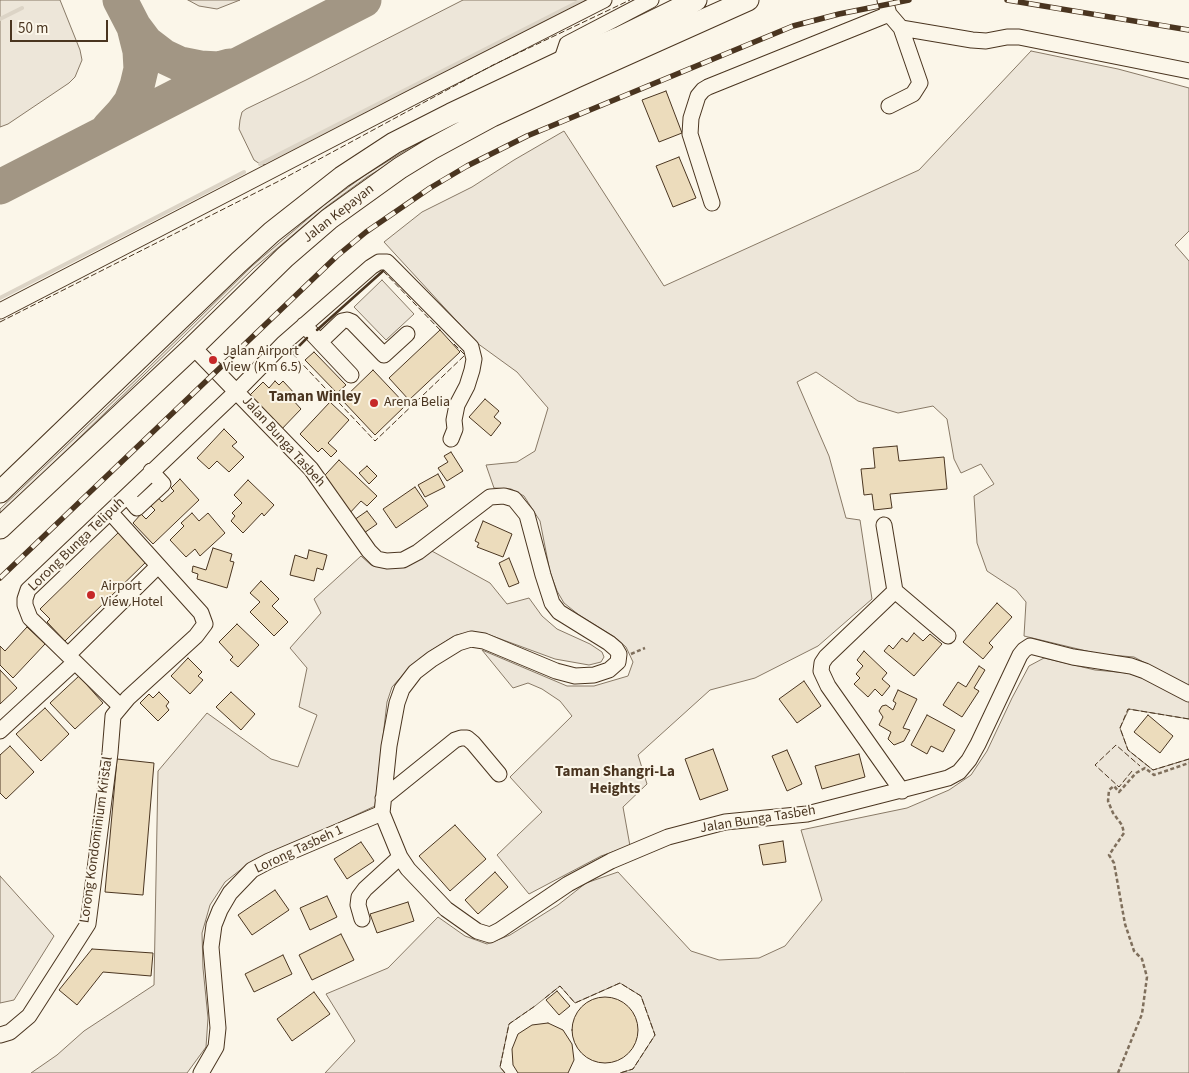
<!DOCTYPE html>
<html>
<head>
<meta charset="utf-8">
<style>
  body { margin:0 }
  #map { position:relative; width:1189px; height:1073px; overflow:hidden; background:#fbf6e9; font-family:"Source Sans 3",sans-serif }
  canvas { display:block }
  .scale { position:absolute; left:10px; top:20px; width:98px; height:22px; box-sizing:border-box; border:2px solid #4a3520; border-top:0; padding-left:6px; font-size:15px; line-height:18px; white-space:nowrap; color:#4a3520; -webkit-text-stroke:4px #fbf6e9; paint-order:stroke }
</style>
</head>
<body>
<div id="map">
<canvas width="1189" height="1073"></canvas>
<div class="scale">50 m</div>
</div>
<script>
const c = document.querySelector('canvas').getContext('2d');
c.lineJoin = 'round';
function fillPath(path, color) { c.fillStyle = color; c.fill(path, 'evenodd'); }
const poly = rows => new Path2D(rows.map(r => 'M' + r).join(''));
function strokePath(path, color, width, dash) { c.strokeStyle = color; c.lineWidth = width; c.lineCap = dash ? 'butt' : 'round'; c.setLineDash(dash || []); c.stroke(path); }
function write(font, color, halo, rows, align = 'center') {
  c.font = font + ' "Source Sans 3",sans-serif'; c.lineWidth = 4; c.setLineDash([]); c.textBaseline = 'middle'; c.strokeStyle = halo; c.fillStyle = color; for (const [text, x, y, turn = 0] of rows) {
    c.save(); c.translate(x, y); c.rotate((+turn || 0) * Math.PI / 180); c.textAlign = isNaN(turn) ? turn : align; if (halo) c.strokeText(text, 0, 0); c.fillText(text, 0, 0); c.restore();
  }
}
const green = poly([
  [0,0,60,0,80,50,82,60,75,77,69,83,8,124,0,127,0,0],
  [188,0,240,0,217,9,199,6,188,0],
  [463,0,592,0,267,165,260,164,254,160,239,129,240,120,242,112,246,109,306,80,463,0],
  [1031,51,1118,69,1189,88,1189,231,1175,245,1189,261,1189,686,1134,657,1099,654,1024,636,1026,602,1016,590,987,571,977,543,974,496,994,484,981,464,961,473,954,459,947,419,933,406,898,413,858,401,816,372,797,382,829,456,846,518,860,520,872,599,818,646,755,678,710,690,638,755,647,784,623,807,630,846,601,856,529,894,497,855,542,812,510,777,572,716,560,701,542,689,528,683,513,688,482,650,567,686,594,686,628,676,633,662,626,647,616,638,579,615,564,603,557,591,550,572,540,521,524,496,511,489,494,488,486,465,517,462,535,451,548,408,517,372,477,343,384,242,422,212,472,187,514,160,564,131,664,286,919,170,1031,51],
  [421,141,423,143,367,177,326,207,254,268,0,515,0,509,143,373,252,266,324,205,365,175,421,141],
  [382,280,414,314,386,340,354,307,382,280],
  [430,550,490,583,507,604,529,598,542,616,557,629,590,644,602,652,604,657,601,662,589,665,555,659,487,634,473,632,456,635,427,653,410,667,392,687,387,702,375,806,244,867,225,882,210,905,202,933,203,968,208,1018,206,1047,187,1073,31,1073,57,1055,84,1031,154,985,158,771,207,713,271,759,298,767,317,715,299,707,307,668,290,648,321,613,314,599,361,556,371,565,386,568,430,550],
  [1044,658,1095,670,1128,673,1145,679,1189,701,1189,719,1129,709,1120,728,1128,750,1153,770,1189,759,1189,1073,620,1073,633,1069,655,1035,641,996,620,983,575,1003,560,986,535,1006,509,1024,500,1067,505,1073,325,1073,355,1041,326,994,388,968,438,917,465,936,487,944,510,935,558,905,586,883,618,872,691,951,719,960,759,958,785,946,822,900,801,830,907,808,949,790,971,775,987,751,1012,698,1029,666,1044,658],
  [0,876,54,936,14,1000,0,1003,0,876]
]);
fillPath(green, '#ede6d9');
strokePath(green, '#887966', 1);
strokePath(poly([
  [0,19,22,8],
  [260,164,582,0],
  [0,298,244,172]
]), '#dcd4c6', 4);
strokePath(poly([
  [120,0,134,27,146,43,163,56,180,64,200,68,219,69,230,66],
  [109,128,122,114,131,102,137,86,141,69,140,51,134,27],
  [0,187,364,0]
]), '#a29684', 35);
const building = poly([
  [666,91,682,133,659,142,642,100,666,91],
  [679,157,696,198,673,207,656,166,679,157],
  [440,330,460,352,409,400,389,378,440,330],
  [314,352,346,385,337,393,305,360,314,352],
  [373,370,406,405,375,435,342,400,373,370],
  [275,381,279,385,283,381,296,395,292,399,301,409,278,433,245,400,263,382,269,388,275,381],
  [485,399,499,411,494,417,501,423,491,436,469,417,485,399],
  [330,402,349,420,328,443,337,451,331,457,322,448,318,452,300,434,330,402],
  [224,429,237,442,232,446,244,457,229,472,217,461,209,469,197,458,224,429],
  [897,446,899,461,944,457,947,489,890,494,892,508,874,510,872,494,864,495,861,469,875,468,873,448,897,446],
  [451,452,463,471,447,481,438,468,448,462,444,456,451,452],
  [339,460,377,496,367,506,361,501,347,516,315,486,339,460],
  [367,466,377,476,369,484,359,473,367,466],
  [438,474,445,487,425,497,418,485,438,474],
  [180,479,199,500,153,544,133,523,141,514,146,519,155,510,148,503,156,495,162,502,174,491,171,488,180,479],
  [248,480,274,505,264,516,262,513,243,533,231,521,235,516,232,513,242,503,234,495,248,480],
  [415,487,428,506,396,528,383,509,415,487],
  [367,511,377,524,364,533,354,520,367,511],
  [192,513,199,521,208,513,225,533,200,556,195,549,186,557,170,540,184,526,181,523,192,513],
  [483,521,512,534,503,557,477,547,479,543,475,541,483,521],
  [120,531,148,560,65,641,47,622,50,619,40,609,120,531],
  [213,548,232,554,230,561,234,562,227,588,197,579,198,574,192,572,193,566,206,570,213,548],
  [309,550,327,555,323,570,317,568,314,581,290,575,295,555,307,559,309,550],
  [509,558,519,583,509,587,499,563,509,558],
  [261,581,279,599,272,606,288,622,274,636,250,612,260,602,250,593,261,581],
  [997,603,1012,617,989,643,993,647,983,659,963,642,997,603],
  [237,624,259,645,238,667,230,660,233,657,219,642,237,624],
  [27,627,45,644,13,678,0,665,0,646,5,651,27,627],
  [914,633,923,641,930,634,942,644,914,676,884,651,889,645,893,649,902,638,907,642,914,633],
  [864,651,887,673,882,679,890,686,882,696,875,689,868,697,854,684,860,678,856,674,863,666,857,660,864,651],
  [188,658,202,672,198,676,203,680,190,694,171,676,188,658],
  [979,666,985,670,974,688,979,691,962,717,943,705,958,682,966,687,979,666],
  [0,670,17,688,0,704,0,670],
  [79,676,103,703,75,729,50,703,79,676],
  [804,681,821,706,797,723,779,699,804,681],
  [898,690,917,699,903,728,910,730,904,741,894,745,888,739,891,732,879,725,883,717,879,711,882,706,886,705,893,710,896,703,893,701,898,690],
  [159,692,169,702,166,706,169,710,158,721,140,703,149,694,153,698,159,692],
  [231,692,255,714,241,730,216,707,231,692],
  [45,708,69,734,41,761,16,734,45,708],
  [927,715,955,730,943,752,931,746,927,754,911,745,927,715],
  [1148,715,1173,736,1160,753,1134,732,1148,715],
  [10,746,34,772,6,799,0,793,0,755,10,746],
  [713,749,728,790,700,800,685,759,713,749],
  [787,750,802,784,787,791,772,756,787,750],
  [859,754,865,777,822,789,815,766,859,754],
  [117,759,154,763,143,895,105,892,117,759],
  [455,825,486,859,450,891,419,856,455,825],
  [783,841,786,862,763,865,759,845,783,841],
  [361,842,374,861,347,879,334,859,361,842],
  [495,872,508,887,478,914,465,900,495,872],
  [275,890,289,910,252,935,238,915,275,890],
  [327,896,337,917,310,930,300,908,327,896],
  [408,902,414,921,377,933,370,914,408,902],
  [341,934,354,960,312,980,299,955,341,934],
  [92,949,153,953,151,976,103,972,77,1005,59,990,92,949],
  [283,955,292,974,254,992,245,974,283,955],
  [557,991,570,1006,559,1015,546,1000,557,991],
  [314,992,330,1014,292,1041,277,1019,314,992],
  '572 1030a33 33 0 1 1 66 0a33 33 0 1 1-66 0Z',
  [548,1023,563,1030,572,1044,574,1060,568,1073,518,1073,513,1065,512,1049,518,1034,532,1025,548,1023]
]);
fillPath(building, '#ecdcbc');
strokePath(building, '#4a3520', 1);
const minor = poly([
  [885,0,889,14,901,28,920,83,913,94,889,106],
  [901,28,972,40,986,41,1007,37,1019,37,1189,71],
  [561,62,567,44,651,0],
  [712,203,690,134,691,118,698,96,703,90,708,87,889,14],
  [0,311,413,97,604,0],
  [304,325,351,375],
  [320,342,342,321,347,320,352,322,384,355,407,334],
  [193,347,311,469,369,551,377,559,387,561,403,560,418,552,490,497,504,496,514,499,527,515,543,575,552,603,559,612,609,643,616,649,619,654,618,662,609,670,594,675,575,676,556,671,484,641,471,639,458,643,432,659,415,672,402,689,397,703,389,746,382,813,400,857,408,869,446,909,477,931,490,935,500,930,568,884,611,861,668,837,725,822,807,814,948,778,959,772,969,760,978,744,1020,655,1024,650,1030,646,1073,657,1131,666,1145,671,1189,694],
  [127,496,137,508,163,484,151,471],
  [884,525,895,591],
  [68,655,158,566],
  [120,706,30,618,25,605,25,599,28,590,237,391,283,344,371,267,379,262,387,262,395,270,471,347,474,359,472,370,467,386,457,405,454,420,455,429,451,439],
  [0,731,75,662],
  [902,791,828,686,821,671,822,663,826,657,895,591,948,636],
  [383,798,455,740,461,738,467,738,473,743,499,774],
  [362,919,358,905,359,897,365,889,400,857],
  [0,1035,10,1032,29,1016,88,924,110,753,113,716,128,698,196,636,205,624,201,613,110,512],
  [201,1073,216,1047,218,1028,211,947,214,925,220,910,230,893,252,870,269,861,382,813]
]);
const highway = poly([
  [0,492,239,262,272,232,342,177,394,143,451,114,561,62,621,37,696,0],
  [0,528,193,347,285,257,329,219,400,168,431,149,492,116,576,77,748,0]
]);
strokePath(minor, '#4a3520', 17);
strokePath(highway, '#4a3520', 23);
strokePath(poly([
  [631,654,645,648],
  [1118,1073,1142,1014,1147,977,1142,959,1134,951,1125,924,1114,863,1109,855,1124,833,1122,825,1113,813,1108,801,1109,790,1114,786,1119,792,1136,773,1145,768,1154,775,1189,763]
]), '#7f6f5c', 2.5, [4, 2.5]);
strokePath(minor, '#fbf6e9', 15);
strokePath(highway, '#fbf6e9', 21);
const rail = poly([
  [1007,0,1189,30],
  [0,578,337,256,366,232,430,188,467,166,527,136,793,26,839,14,909,0]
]);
strokePath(rail, '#4a3520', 5.5);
strokePath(rail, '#fbf6e9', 4, [11]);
strokePath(poly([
  [383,271,442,332],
  [0,322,279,181,493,65,630,0],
  [292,353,375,441,465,355,453,343],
  [1189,719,1128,709,1120,728,1128,750,1153,770,1189,759],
  [1132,771,1119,787,1095,765,1116,745,1140,766],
  [545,998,560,986,575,1003,620,983,641,996,655,1035,633,1069,620,1073],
  [505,1073,500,1067,509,1024,535,1006]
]), '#4a3520', 1, [6, 2.5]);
strokePath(poly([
  [317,330,383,271],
  [292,353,307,338]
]), '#4a3520', 2.5);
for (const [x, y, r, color] of [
  [213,360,5,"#c62828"],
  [374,403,5,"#c62828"],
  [91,595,5,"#c62828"]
]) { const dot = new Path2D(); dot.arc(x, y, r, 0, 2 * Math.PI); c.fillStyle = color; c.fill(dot); strokePath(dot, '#fbf6e9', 2); }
write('14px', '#4a3520', '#fbf6e9', [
  ["Jalan Kepayan",339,214,-38],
  ["Jalan Bunga Tasbeh",283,442,48],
  ["Lorong Bunga Telipuh",77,545,-44],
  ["Jalan Bunga Tasbeh",758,820,-9],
  ["Lorong Kondominium Kristal",97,840,-82],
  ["Lorong Tasbeh 1",299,850,-25]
]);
write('14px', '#4a3520', '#fbf6e9', [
  ["Jalan Airport",223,352],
  ["View (Km 6.5)",223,368],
  ["Arena Belia",384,403],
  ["Airport",101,587],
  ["View Hotel",101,603]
], 'left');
write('bold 15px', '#4a3520', '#fbf6e9', [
  ["Taman Winley",315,398],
  ["Taman Shangri-La",615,773],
  ["Heights",615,790]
]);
</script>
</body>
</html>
